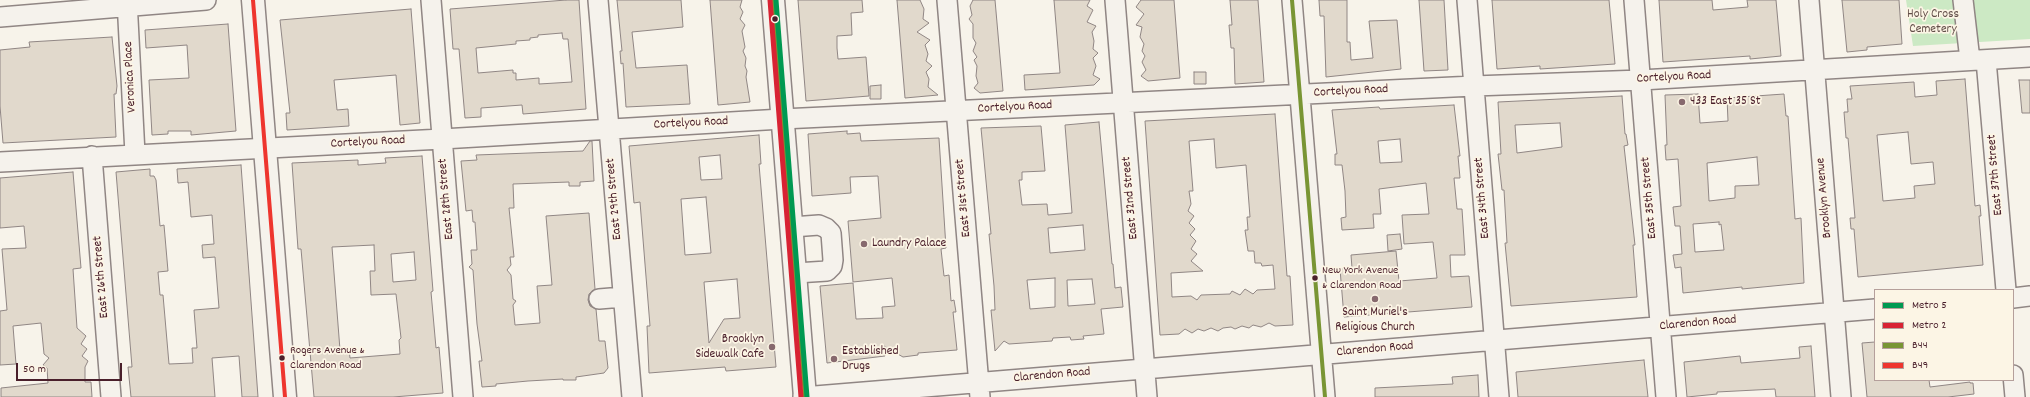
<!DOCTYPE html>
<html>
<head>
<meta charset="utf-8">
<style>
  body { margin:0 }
  #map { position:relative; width:2030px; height:397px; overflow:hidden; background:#f7f3ea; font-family:Dekko,sans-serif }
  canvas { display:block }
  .legend { position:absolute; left:1874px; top:289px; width:140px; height:92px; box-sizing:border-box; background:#fcf5e5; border:1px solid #b59f9b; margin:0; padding:5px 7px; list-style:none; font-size:12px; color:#4a1f2b }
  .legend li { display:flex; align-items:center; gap:8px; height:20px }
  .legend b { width:20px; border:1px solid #b59f9b }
  .scale { position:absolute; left:16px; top:363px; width:106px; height:18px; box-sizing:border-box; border:2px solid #4a1f2b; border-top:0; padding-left:5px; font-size:12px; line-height:14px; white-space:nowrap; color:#4a1f2b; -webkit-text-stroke:3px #fcf5e5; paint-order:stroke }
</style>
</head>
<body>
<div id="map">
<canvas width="2030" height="397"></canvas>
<ul class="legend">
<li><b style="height:5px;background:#009952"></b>Metro 5</li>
<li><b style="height:5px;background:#d82233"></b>Metro 2</li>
<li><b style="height:5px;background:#799534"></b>B44</li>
<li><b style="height:5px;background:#ee352e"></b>B49</li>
</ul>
<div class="scale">50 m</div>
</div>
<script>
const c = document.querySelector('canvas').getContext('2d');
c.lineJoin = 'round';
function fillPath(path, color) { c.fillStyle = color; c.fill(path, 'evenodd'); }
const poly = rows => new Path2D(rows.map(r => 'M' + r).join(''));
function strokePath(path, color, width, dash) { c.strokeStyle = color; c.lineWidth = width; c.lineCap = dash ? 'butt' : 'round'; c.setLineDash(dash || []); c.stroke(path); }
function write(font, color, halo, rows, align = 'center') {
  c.font = font + ' Dekko,sans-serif'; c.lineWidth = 3.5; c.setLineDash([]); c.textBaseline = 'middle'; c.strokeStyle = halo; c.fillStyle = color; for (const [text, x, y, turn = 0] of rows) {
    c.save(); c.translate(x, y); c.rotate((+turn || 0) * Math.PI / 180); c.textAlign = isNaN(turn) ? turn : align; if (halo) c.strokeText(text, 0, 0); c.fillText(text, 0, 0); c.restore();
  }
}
fillPath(poly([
  [1906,0,2030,0,2030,39,1913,46]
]), '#cce9c4');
const building = poly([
  [566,0,579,0,586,109,523,114,522,105,481,108,481,117,465,118,459,49,453,49,450,9,566,0],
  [562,33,563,39,568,39,572,82,539,84,539,78,516,80,516,73,513,73,513,70,478,73,476,48,516,44,516,41,530,40,530,38,538,37,538,35,562,33],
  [617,0,681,0,683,27,632,32,636,68,687,65,690,104,626,107,623,63,621,64,620,51,622,51,617,0],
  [710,0,742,0,740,7,743,12,740,19,745,25,742,31,745,47,743,51,746,58,745,66,747,71,746,77,750,102,718,105,710,0],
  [798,0,862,0,863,12,851,13,852,35,837,36,837,48,838,59,866,57,869,96,806,101,798,0],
  [897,0,920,0,924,9,923,19,929,23,917,32,930,40,925,45,928,54,926,61,932,66,926,72,929,79,928,87,938,95,905,98,897,0],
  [973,0,995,0,1003,91,980,93,974,88,978,83,976,76,977,66,974,60,977,57,973,51,976,43,973,38,973,24,969,19,972,15,970,6,973,0],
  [1054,0,1090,0,1087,6,1093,10,1087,22,1096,26,1092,32,1094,41,1093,49,1098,53,1093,58,1096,66,1093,75,1100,79,1094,85,1025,90,1024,75,1060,73,1054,0],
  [1141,0,1174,0,1180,78,1148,81,1141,76,1146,70,1142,62,1145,56,1142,51,1144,44,1140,37,1142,27,1136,25,1144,14,1136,7,1141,0],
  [1230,0,1258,0,1264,82,1235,84,1234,48,1231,48,1229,25,1232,25,1230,0],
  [1319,0,1347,0,1347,42,1350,42,1351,60,1373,58,1369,21,1397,20,1401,69,1326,77,1324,16,1320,16,1319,0],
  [1419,0,1444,0,1448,70,1424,71,1419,0],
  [1492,0,1609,0,1615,64,1540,69,1540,66,1497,69,1492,0],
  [1659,0,1712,0,1713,10,1748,7,1747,0,1776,0,1781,56,1750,59,1750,56,1663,62,1659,0],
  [1842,0,1899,0,1902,44,1867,47,1867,50,1847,52,1842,0],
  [411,9,420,123,400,125,396,75,334,80,337,110,348,109,349,126,287,130,286,113,290,113,280,20,411,9],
  [228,24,236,131,191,135,191,131,168,131,168,134,152,135,149,80,189,78,187,45,146,48,145,30,228,24],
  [112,37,117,86,116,94,114,94,116,137,3,143,0,106,0,50,30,47,29,42,112,37],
  [1194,72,1206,72,1206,84,1194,84,1194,72],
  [1965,79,1975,206,1980,205,1981,216,1979,216,1983,265,1858,277,1854,229,1851,229,1850,218,1855,218,1848,138,1846,138,1844,112,1848,112,1847,99,1852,99,1850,86,1914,82,1915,97,1937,95,1936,81,1965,79],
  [1908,132,1911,164,1933,162,1935,184,1914,186,1915,198,1883,201,1877,135,1908,132],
  [2019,80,2030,80,2030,113,2022,113,2019,80],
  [881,85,881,99,870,99,870,86,881,85],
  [1698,94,1700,123,1728,121,1727,98,1784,94,1786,116,1788,116,1795,219,1801,218,1804,283,1742,289,1742,287,1683,293,1681,267,1675,268,1673,255,1682,254,1680,226,1675,226,1673,207,1681,206,1678,159,1666,160,1665,145,1667,145,1665,95,1698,94],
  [1757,157,1759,185,1735,186,1735,198,1709,201,1707,163,1757,157],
  [1719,222,1719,225,1721,224,1724,250,1695,252,1693,224,1719,222],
  [1622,96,1625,134,1626,134,1628,145,1624,146,1635,245,1633,245,1637,297,1511,306,1505,243,1507,243,1504,190,1502,190,1498,154,1501,154,1498,102,1622,96],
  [1560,123,1562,147,1517,153,1515,125,1560,123],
  [1454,105,1460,156,1458,156,1460,178,1454,178,1457,209,1462,209,1465,255,1450,255,1451,277,1469,276,1472,307,1344,317,1340,269,1352,268,1351,255,1396,251,1399,281,1437,278,1433,242,1404,244,1402,215,1429,214,1426,183,1379,189,1381,214,1373,214,1374,228,1342,230,1341,218,1346,217,1345,191,1342,165,1335,165,1335,154,1337,154,1332,110,1379,107,1380,109,1454,105],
  [1400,139,1402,162,1380,163,1378,141,1400,139],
  [1275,114,1287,276,1290,276,1293,325,1275,326,1269,323,1261,327,1253,325,1249,328,1242,326,1235,329,1231,327,1223,328,1218,331,1211,328,1204,331,1198,329,1192,333,1185,329,1179,334,1160,335,1145,121,1275,114],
  [1214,139,1216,168,1246,165,1250,217,1247,217,1248,230,1245,230,1248,251,1254,251,1255,263,1261,263,1262,266,1273,265,1275,289,1257,290,1253,294,1245,289,1240,295,1232,291,1230,294,1201,295,1197,300,1191,296,1172,297,1171,273,1203,271,1191,261,1197,254,1191,249,1196,241,1190,235,1195,229,1189,223,1194,216,1188,211,1191,204,1189,191,1193,191,1189,141,1214,139],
  [1099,122,1112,264,1113,264,1115,288,1121,287,1123,307,1101,309,1104,334,1083,336,1084,339,1071,340,1070,337,1053,338,1052,341,1009,344,1004,341,995,351,991,310,995,310,994,286,989,234,991,234,981,128,1041,126,1045,171,1022,172,1022,180,1019,180,1022,205,1047,204,1048,215,1072,213,1065,125,1099,122],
  [1083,225,1085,250,1050,253,1048,228,1083,225],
  [1055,278,1055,307,1030,309,1027,280,1055,278],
  [1092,279,1095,304,1068,306,1067,280,1092,279],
  [847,131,847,134,860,133,861,141,939,138,946,248,941,249,944,276,949,275,951,301,954,300,956,312,953,312,957,350,918,353,918,355,903,357,884,346,885,356,827,363,820,286,853,283,856,319,883,318,882,307,895,306,892,278,853,282,848,221,881,218,878,176,850,177,851,193,812,196,808,134,847,131],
  [759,135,761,164,759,164,776,367,726,371,725,367,649,373,647,326,650,326,640,202,634,203,629,146,759,135],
  [720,155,722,179,701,180,699,157,720,155],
  [706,197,711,253,685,255,681,199,706,197],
  [737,279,740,318,724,319,709,343,704,282,737,279],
  [590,141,592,141,594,181,580,182,580,186,569,186,569,182,513,184,514,208,509,208,514,257,510,257,511,265,507,270,511,275,513,299,516,301,513,305,515,325,540,323,537,286,552,285,546,216,589,213,595,289,589,294,588,300,590,306,596,309,599,341,605,341,608,368,604,373,576,377,576,380,563,380,563,379,528,381,496,384,496,386,482,387,479,361,482,361,477,324,473,270,469,267,472,264,471,250,477,250,475,222,473,222,472,210,466,211,461,161,477,160,476,155,583,151,590,141],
  [422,156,433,291,431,292,436,348,439,347,443,393,393,397,314,397,301,249,298,249,292,163,358,160,358,165,386,163,385,158,422,156],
  [374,245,375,271,370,271,371,295,396,294,401,338,399,340,400,354,350,358,349,349,340,350,332,247,374,245],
  [414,252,416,280,393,282,391,254,414,252],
  [241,165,258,397,242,397,239,356,212,358,215,397,131,397,128,367,132,367,116,172,150,169,150,176,154,176,156,180,160,226,164,225,168,271,158,272,160,295,163,295,169,364,193,363,192,348,197,348,194,310,219,308,215,257,203,258,202,245,214,244,212,215,191,217,188,182,178,183,177,169,241,165],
  [73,172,81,268,73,269,77,328,86,336,81,344,87,349,82,356,88,361,85,367,85,382,91,382,92,397,1,397,1,388,48,383,47,368,43,365,49,358,44,354,41,323,13,326,16,364,0,365,0,311,7,310,2,249,26,248,24,226,0,228,0,178,73,172],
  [1400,234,1402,249,1388,251,1387,235,1400,234],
  [1875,342,1875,380,1929,380,1930,387,1970,382,1970,383,1973,383,1974,394,1948,397,1867,397,1862,343,1875,342],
  [1811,346,1815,397,1776,397,1775,389,1717,392,1717,394,1687,397,1684,362,1740,356,1741,363,1800,358,1799,347,1811,346],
  [1644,360,1648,397,1518,397,1516,372,1644,360],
  [1478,375,1479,397,1375,397,1375,388,1453,384,1452,377,1478,375]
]);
fillPath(building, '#e1d9cc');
strokePath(building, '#908684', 1);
const minor = poly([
  [127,0,135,154],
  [431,0,463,397],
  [598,0,632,397],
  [947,0,980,397],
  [1115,0,1147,397],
  [1292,0,1325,397],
  [1467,0,1499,397],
  [1634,0,1666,397],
  [1809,0,1841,397],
  [1963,0,1970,60],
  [0,17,206,0],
  [1986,60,2006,290],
  [92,156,111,397],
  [0,162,442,139,782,119,1474,86,1641,80,2030,57],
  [792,227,819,225,826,228,831,233,833,260,832,266,827,271,796,273],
  [2013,298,2030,296],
  [599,299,623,297],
  [2013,375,2015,397],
  [803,397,1875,309]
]);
const major = poly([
  [253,0,285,397],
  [773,0,805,397]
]);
strokePath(minor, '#908684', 22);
strokePath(major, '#908684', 25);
strokePath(minor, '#f5f2ec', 19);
strokePath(major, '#f5f2ec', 22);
strokePath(poly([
  [773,0,805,397],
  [1292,0,1325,397]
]), '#799534', 4);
strokePath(poly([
  [253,0,285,397]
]), '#ee352e', 4);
strokePath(poly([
  [776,0,807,397]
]), '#009952', 5);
strokePath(poly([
  [770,0,801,397]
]), '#d82233', 5);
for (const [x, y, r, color] of [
  [775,19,3.5,"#4a1f2b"],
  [1682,102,4,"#87696e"],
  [864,244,4,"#87696e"],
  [1315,278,3.5,"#4a1f2b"],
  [1375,299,4,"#87696e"],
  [772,347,4,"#87696e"],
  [282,358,3.5,"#4a1f2b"],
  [834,359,4,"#87696e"]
]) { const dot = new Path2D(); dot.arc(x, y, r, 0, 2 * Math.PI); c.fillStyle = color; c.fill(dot); strokePath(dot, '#fcf5e5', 1.5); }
write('12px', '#4a1f2b', '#fcf5e5', [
  ["New York Avenue",1322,271],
  ["& Clarendon Road",1322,286],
  ["Rogers Avenue &",290,351],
  ["Clarendon Road",290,366]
], 'left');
write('13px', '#624f49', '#fcf5e5', [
  ["Holy Cross",1933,15],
  ["Cemetery",1933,30]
]);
write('13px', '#4a1f2b', '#fcf5e5', [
  ["Veronica Place",131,77,-93],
  ["Cortelyou Road",1674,78,-3],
  ["Cortelyou Road",1351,92,-3],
  ["Cortelyou Road",1015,108,-3],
  ["Cortelyou Road",691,124,-3],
  ["Cortelyou Road",368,143,-3],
  ["East 37th Street",1996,175,-95],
  ["East 31st Street",964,198,-95],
  ["East 32nd Street",1131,198,-95],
  ["East 34th Street",1483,198,-95],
  ["East 35th Street",1650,198,-95],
  ["Brooklyn Avenue",1825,198,-95],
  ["East 28th Street",447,199,-95],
  ["East 29th Street",615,199,-95],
  ["East 26th Street",102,277,-95],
  ["Clarendon Road",1698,324,-5],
  ["Clarendon Road",1375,350,-5],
  ["Clarendon Road",1052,376,-5]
]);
write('13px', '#4a1f2b', '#fcf5e5', [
  ["433 East 35 St",1690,102],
  ["Laundry Palace",872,244],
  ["Saint Muriel's",1375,313,"center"],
  ["Religious Church",1375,328,"center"],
  ["Brooklyn",764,340,"right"],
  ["Sidewalk Cafe",764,355,"right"],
  ["Established",842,352],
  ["Drugs",842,367]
], 'left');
</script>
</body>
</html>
